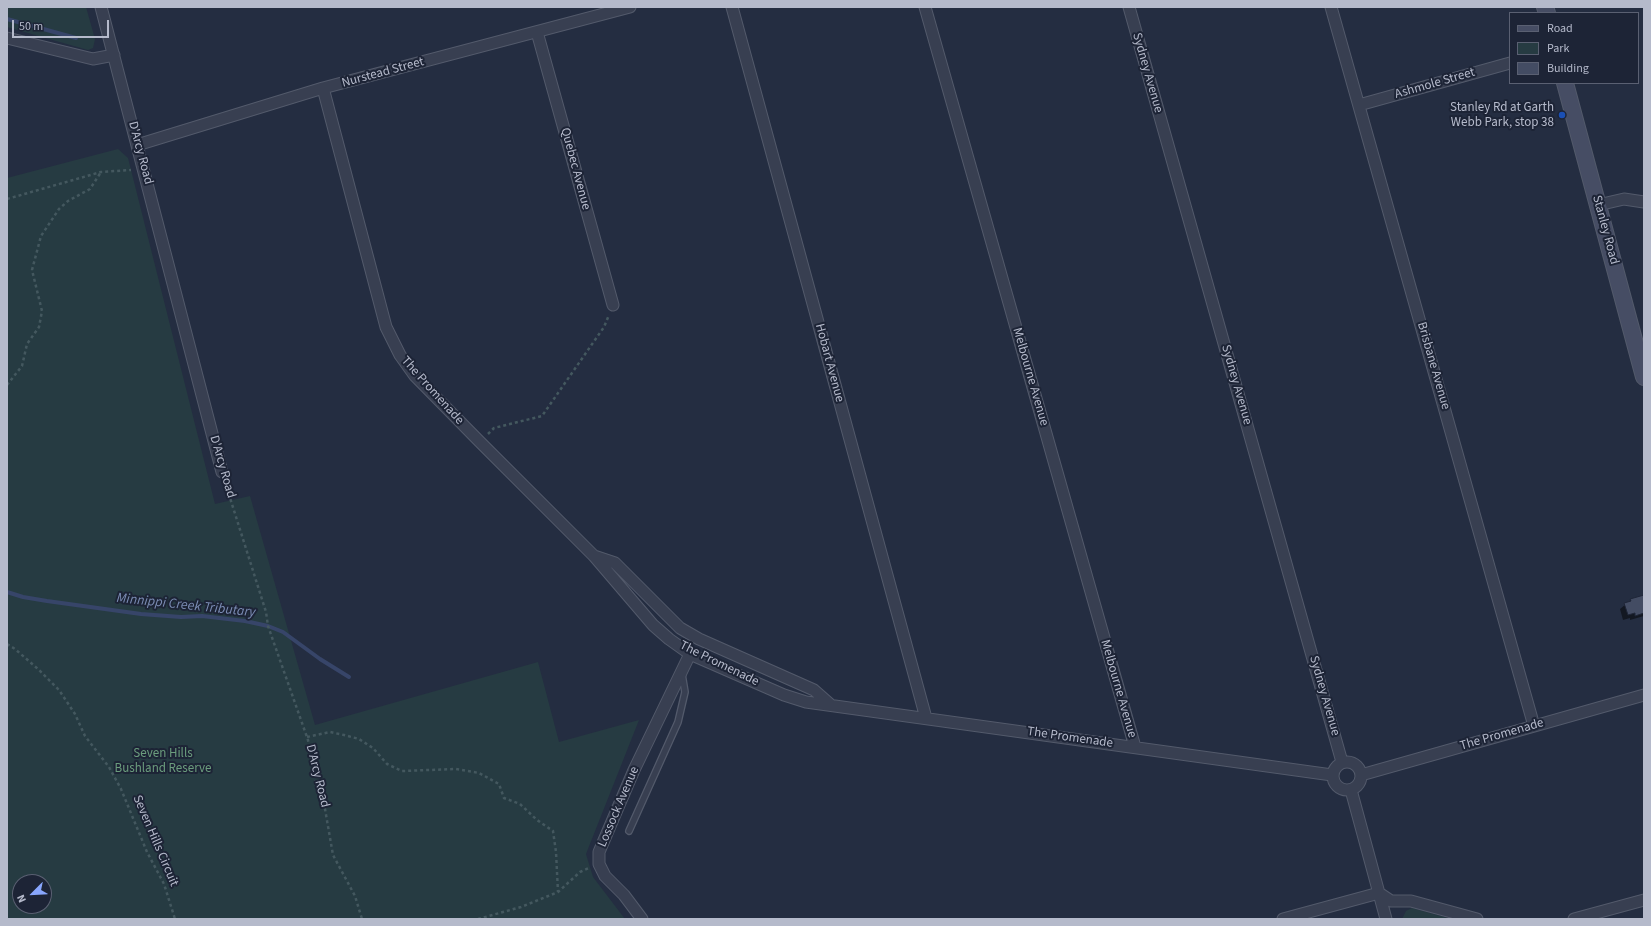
<!DOCTYPE html>
<html>
<head>
<meta charset="utf-8">
<style>
  body { margin:0 }
  #map { position:relative; width:1651px; height:926px; overflow:hidden; background:#242d41; font-family:"Source Sans 3",sans-serif }
  canvas { display:block }
  .frame { position:absolute; inset:0; border:8px solid #b5bacb; pointer-events:none }
  .legend { position:absolute; left:1509px; top:12px; width:130px; height:72px; box-sizing:border-box; background:#1d2436; border:1px solid #5a6072; margin:0; padding:5px 7px; list-style:none; font-size:12px; color:#b5bacb }
  .legend li { display:flex; align-items:center; gap:8px; height:20px }
  .legend b { width:20px; border:1px solid #5a6072 }
  .north { position:absolute; left:12px; top:874px; width:40px; height:40px; box-sizing:border-box; background:#1d2436; border:1px solid #5a6072; border-radius:50%; rotate:246deg; font-size:11px; font-weight:700; line-height:16px; text-align:center; color:#b5bacb }
  .north::after { content:''; display:block; margin:auto; width:14px; height:18px; background:#88a6fd; clip-path:polygon(50% 0,100% 100%,50% 72%,0 100%) }
  .scale { position:absolute; left:12px; top:20px; width:97px; height:18px; box-sizing:border-box; border:2px solid #b5bacb; border-top:0; padding-left:5px; font-size:12px; line-height:14px; white-space:nowrap; color:#b5bacb; -webkit-text-stroke:3px #1d2436; paint-order:stroke }
</style>
</head>
<body>
<div id="map">
<canvas width="1651" height="926"></canvas>
<div class="frame"></div>
<ul class="legend">
<li><b style="height:5px;background:#464d64"></b>Road</li>
<li><b style="height:11px;background:#263b42"></b>Park</li>
<li><b style="height:11px;background:#434c63"></b>Building</li>
</ul>
<div class="north">N</div>
<div class="scale">50 m</div>
</div>
<script>
const c = document.querySelector('canvas').getContext('2d');
c.lineJoin = 'round';
function fillPath(path, color) { c.fillStyle = color; c.fill(path, 'evenodd'); }
const poly = rows => new Path2D(rows.map(r => 'M' + r).join(''));
function strokePath(path, color, width, dash) { c.strokeStyle = color; c.lineWidth = width; c.lineCap = dash ? 'butt' : 'round'; c.setLineDash(dash || []); c.stroke(path); }
function write(font, color, halo, rows, align = 'center') {
  c.font = font + ' "Source Sans 3",sans-serif'; c.lineWidth = 4; c.setLineDash([]); c.textBaseline = 'middle'; c.strokeStyle = halo; c.fillStyle = color; for (const [text, x, y, turn = 0] of rows) {
    c.save(); c.translate(x, y); c.rotate((+turn || 0) * Math.PI / 180); c.textAlign = isNaN(turn) ? turn : align; if (halo) c.strokeText(text, 0, 0); c.fillText(text, 0, 0); c.restore();
  }
}
fillPath(poly([
  [7,7,86,7,95,39,93,48,88,50,7,27],
  [118,149,128,158,215,504,250,496,315,725,538,662,559,742,639,720,586,854,593,877,625,919,7,919,7,178],
  [20,882,44,882,44,906,20,906],
  [1412,908,1451,919,1402,919,1406,911]
]), '#263b42');
fillPath(poly([
  [1644,596,1644,616,1630,620,1630,618,1623,620,1620,609,1631,600]
]), '#0007');
strokePath(poly([
  [7,19,76,38],
  [7,592,23,597,47,601,141,614,181,617,202,616,245,621,268,626,283,632,320,659,349,677]
]), '#374569', 4);
const building = poly([
  [1644,595,1644,613,1635,616,1635,613,1628,615,1624,603,1631,601,1630,599,1644,595]
]);
fillPath(building, '#434c63');
strokePath(building, '#1f2638', 1);
const lane = poly([
  [629,831,678,722,685,692,682,674]
]);
const street = poly([
  [101,7,222,472],
  [732,7,926,718],
  [925,7,1135,747],
  [1129,7,1342,762],
  [1331,7,1534,726],
  [537,32,613,305],
  [7,38,93,59,114,55],
  [323,88,386,327,400,355,415,376,480,442,594,556,653,625,669,639,690,654,784,695,806,702,1332,775],
  [1359,105,1510,63],
  [137,145,323,88,630,7],
  [1598,205,1624,199,1644,202],
  [594,556,615,563,680,628,699,639,814,690,831,705],
  '1333 776a14 14 0 1 1 28 0a14 14 0 1 1-28 0Z',
  [1361,775,1644,695],
  [1351,790,1386,919],
  [642,919,624,895,605,876,599,864,599,852,634,770,690,654],
  [1283,919,1379,893,1391,901,1411,901,1477,919],
  [1574,919,1644,900]
]);
const secondary = poly([
  [1545,7,1547,13],
  [1565,83,1644,377]
]);
strokePath(lane, '#535a6b', 8);
strokePath(street, '#535a6b', 13);
strokePath(secondary, '#535a6b', 18);
strokePath(poly([
  [7,199,101,172,131,170],
  [7,385,22,366,27,344,39,327,42,311,32,270,41,236,59,209,68,201,90,189,101,172],
  [488,434,494,428,542,416,604,327,609,315],
  [225,482,266,612,268,626,308,740,316,785,325,809,333,855,355,896,362,919],
  [7,644,15,649,38,669,59,690,75,714,85,736,109,767,121,789,147,852,164,884,175,919],
  [307,737,330,732,344,735,359,739,373,748,387,764,402,771,456,769,479,773,499,784,504,798,520,804,537,820,553,831,556,852,558,892],
  [478,919,521,907,558,892,580,872,589,868]
]), '#44585f', 2.5, [3, 3]);
strokePath(lane, '#383f51', 5.5);
strokePath(street, '#383f51', 11);
strokePath(secondary, '#464d64', 16);
for (const [x, y, r, color] of [
  [1562,115,4,"#1a4fb4"]
]) { const dot = new Path2D(); dot.arc(x, y, r, 0, 2 * Math.PI); c.fillStyle = color; c.fill(dot); strokePath(dot, '#1d2436', 1.5); }
write('13px', '#b5bacb', '#1d2436', [
  ["Nurstead Street",383,73,-15],
  ["Sydney Avenue",1147,73,74],
  ["Ashmole Street",1435,84,-16],
  ["D'Arcy Road",140,153,75],
  ["Quebec Avenue",575,169,75],
  ["Stanley Road",1605,230,75],
  ["Hobart Avenue",829,363,75],
  ["Brisbane Avenue",1433,366,74],
  ["Melbourne Avenue",1030,377,74],
  ["Sydney Avenue",1236,385,74],
  ["The Promenade",432,391,48],
  ["D'Arcy Road",222,467,74],
  ["The Promenade",719,664,26],
  ["Melbourne Avenue",1118,689,74],
  ["Sydney Avenue",1324,696,74],
  ["The Promenade",1502,735,-16],
  ["The Promenade",1070,738,8],
  ["D'Arcy Road",317,776,76],
  ["Lossock Avenue",619,807,-67],
  ["Seven Hills Circuit",155,841,67]
]);
write('13px', '#b5bacb', '#1d2436', [
  ["Stanley Rd at Garth",1554,108],
  ["Webb Park, stop 38",1554,123]
], 'right');
write('13px', '#6b9d7d', '#1d2436', [
  ["Seven Hills",163,754],
  ["Bushland Reserve",163,769]
]);
write('italic 14px', '#7b8cb4', '#1d2436', [
  ["Minnippi Creek Tributary",186,606,6]
]);
</script>
</body>
</html>
